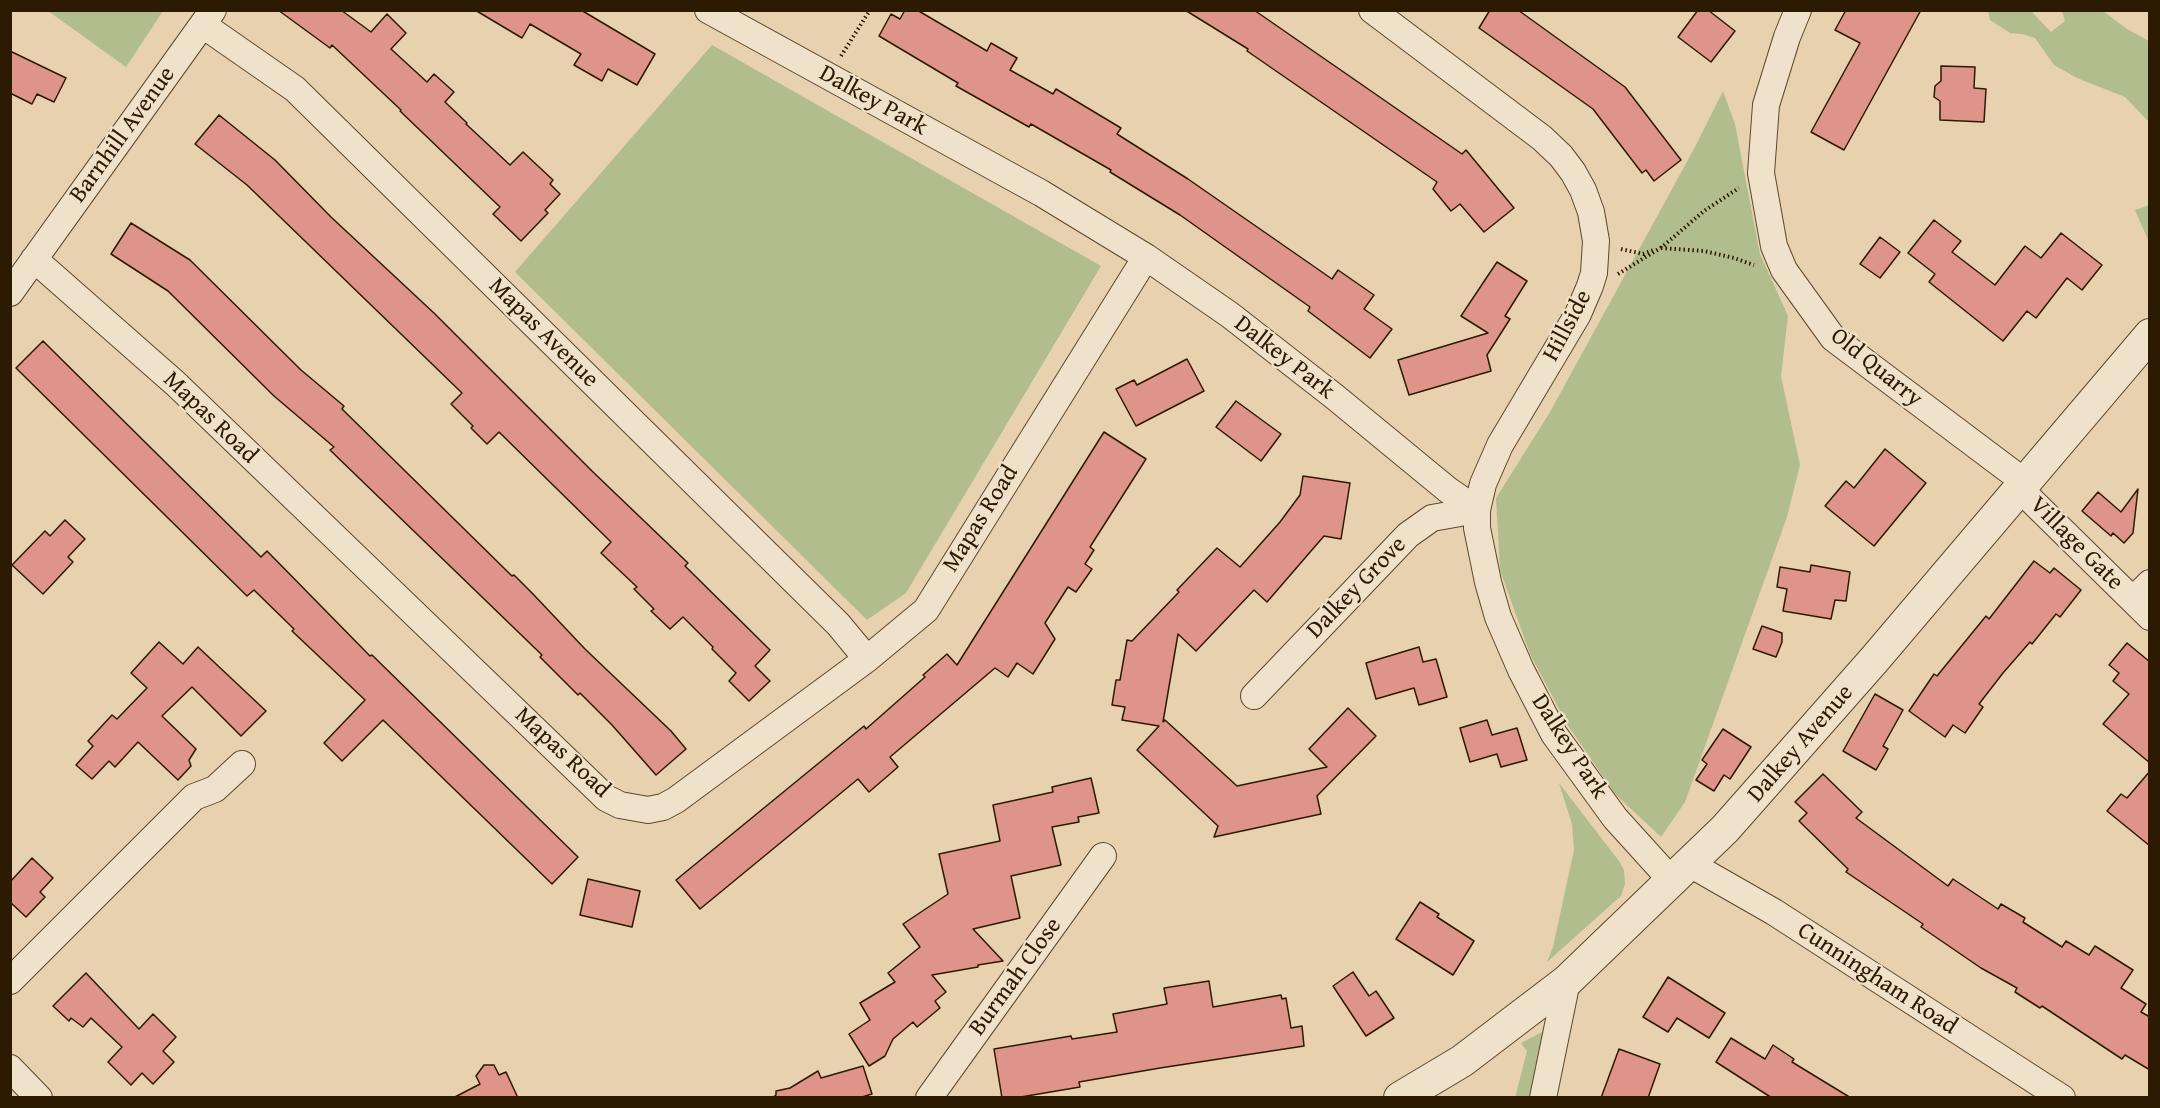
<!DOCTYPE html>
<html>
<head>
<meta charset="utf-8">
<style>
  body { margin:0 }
  #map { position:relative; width:2160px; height:1108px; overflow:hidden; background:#e8d1ae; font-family:"Gentium Book Plus",serif }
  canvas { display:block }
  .frame { position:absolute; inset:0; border:12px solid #2d1a03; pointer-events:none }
</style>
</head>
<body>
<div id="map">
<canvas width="2160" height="1108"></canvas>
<div class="frame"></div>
</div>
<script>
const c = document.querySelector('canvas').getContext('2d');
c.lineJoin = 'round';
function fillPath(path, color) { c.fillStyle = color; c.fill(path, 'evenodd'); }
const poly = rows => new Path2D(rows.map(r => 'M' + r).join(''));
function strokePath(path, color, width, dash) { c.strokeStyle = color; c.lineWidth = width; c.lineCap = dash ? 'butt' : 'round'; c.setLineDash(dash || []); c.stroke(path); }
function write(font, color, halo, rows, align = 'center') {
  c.font = font + ' "Gentium Book Plus",serif'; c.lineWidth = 4.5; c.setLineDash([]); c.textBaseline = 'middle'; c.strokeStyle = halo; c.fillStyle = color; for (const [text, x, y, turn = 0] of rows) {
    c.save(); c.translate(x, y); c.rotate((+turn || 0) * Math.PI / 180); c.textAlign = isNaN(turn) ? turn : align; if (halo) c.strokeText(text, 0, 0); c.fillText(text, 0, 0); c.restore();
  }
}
fillPath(poly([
  [48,11,163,11,126,67],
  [1988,11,2031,11,2051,32,2065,21,2062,11,2103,11,2127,29,2149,41,2149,122,2125,97,2077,78,2054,65,2035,38,2022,34,2010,33,1990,20],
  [712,45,1101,266,906,593,867,620,515,272],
  [1723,91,1735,124,1760,254,1788,316,1781,376,1800,465,1787,517,1685,802,1661,837,1615,794,1567,724,1530,654,1500,570,1496,498,1550,412,1695,147],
  [2149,205,2150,205,2149,242,2135,210],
  [1559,783,1619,861,1624,870,1625,884,1621,896,1547,962,1553,947,1574,850,1572,824],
  [1542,1032,1550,1041,1536,1097,1515,1098,1527,1051,1521,1043]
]), '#b2bd8e');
const building = poly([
  [278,10,341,10,371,32,387,14,406,33,391,49,427,82,434,74,454,92,445,102,467,123,466,124,510,165,523,152,553,180,550,184,560,194,545,210,548,213,521,241,493,214,500,207,400,111,401,110,332,45,330,48,278,10],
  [475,10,581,10,655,54,637,85,608,69,602,81,574,65,581,54,530,24,522,38,475,10],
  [905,10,917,10,987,51,991,43,1017,58,1010,70,1053,94,1056,89,1121,128,1117,134,1188,179,1332,279,1338,270,1374,295,1364,309,1392,329,1370,358,1308,311,1310,307,1180,215,1110,172,1111,170,1031,124,1029,127,956,86,958,83,879,36,891,14,900,19,905,10],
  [1185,10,1254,10,1462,154,1466,150,1514,208,1484,232,1460,204,1451,211,1433,189,1437,182,1305,91,1247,51,1248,49,1185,10],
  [1490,10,1518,10,1625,87,1681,160,1654,181,1646,170,1642,173,1593,109,1479,28,1490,10],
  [1698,10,1708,10,1735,31,1711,62,1678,37,1698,10],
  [1846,10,1921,10,1844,150,1811,132,1860,43,1835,30,1846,10],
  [10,51,66,78,54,102,37,94,32,104,10,93,10,51],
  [1941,66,1975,67,1974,88,1986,89,1984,122,1940,120,1940,101,1934,97,1935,86,1941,81,1941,66],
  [219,115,275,160,331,217,435,314,593,472,688,563,685,566,770,650,755,666,770,681,749,701,729,681,736,673,712,649,713,647,683,617,670,629,651,611,654,609,634,589,637,587,601,553,611,542,499,432,487,444,471,428,473,426,451,404,462,393,247,185,195,144,219,115],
  [1934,220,1961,241,1952,252,1995,285,2025,246,2041,258,2061,233,2102,265,2082,290,2067,278,2036,318,2027,311,2003,341,1929,282,1935,274,1908,253,1934,220],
  [131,223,190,260,301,370,344,406,342,409,512,576,514,575,533,594,585,649,671,731,686,749,656,775,612,725,580,693,578,695,540,657,542,655,330,450,334,447,274,396,168,291,111,254,131,223],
  [1880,237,1900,252,1880,278,1860,264,1880,237],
  [1497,262,1527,281,1505,316,1510,319,1487,355,1491,371,1409,395,1398,360,1488,333,1461,316,1497,262],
  [43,341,261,557,267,551,370,656,372,655,578,857,552,884,383,720,342,761,324,743,365,700,292,631,294,629,254,590,247,596,16,368,43,341],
  [1187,359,1204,391,1136,426,1116,389,1134,380,1137,385,1187,359],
  [1236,401,1281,434,1261,461,1216,427,1236,401],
  [1104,432,1146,459,1090,547,1094,550,1085,564,1092,569,1076,592,1068,587,1045,623,1055,639,1033,674,1017,663,1008,677,995,668,890,757,898,767,869,792,858,779,700,909,676,880,864,726,866,729,925,677,923,675,947,654,957,665,1104,432],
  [1885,449,1926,483,1874,546,1825,506,1846,481,1854,488,1885,449],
  [1303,476,1350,483,1341,539,1324,536,1267,602,1254,590,1196,651,1178,634,1163,722,1165,720,1237,786,1327,767,1309,749,1348,708,1376,736,1317,796,1321,814,1214,837,1218,826,1137,750,1159,726,1122,720,1125,707,1112,705,1116,680,1120,680,1127,640,1132,641,1179,592,1177,590,1217,548,1240,567,1280,522,1300,495,1303,476],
  [2138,489,2133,533,2124,543,2113,533,2111,536,2082,511,2098,492,2121,512,2138,489],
  [65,520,85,539,68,557,73,562,43,594,12,565,45,531,50,536,65,520],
  [2034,561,2050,573,2054,568,2081,590,2060,617,2056,614,2032,644,2030,642,2003,673,1979,704,1983,707,1965,733,1953,725,1945,737,1909,711,1934,674,1937,676,1986,616,1989,619,2034,561],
  [1811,565,1850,572,1846,601,1835,600,1831,619,1783,611,1787,589,1777,587,1780,567,1810,572,1811,565],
  [1762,626,1782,633,1782,642,1776,657,1753,649,1762,626],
  [159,642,183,664,198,647,266,711,241,736,192,687,162,716,196,749,189,760,191,766,178,780,138,742,115,767,109,761,92,779,76,765,93,746,88,741,112,715,117,719,147,688,131,673,159,642],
  [2127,643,2150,662,2150,763,2103,724,2129,694,2113,681,2119,673,2109,665,2127,643],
  [1419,647,1423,662,1436,659,1447,697,1419,705,1414,688,1376,699,1366,663,1419,647],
  [1875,694,1903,710,1883,746,1888,749,1876,770,1843,751,1875,694],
  [1487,720,1492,735,1517,728,1527,760,1501,767,1497,754,1470,762,1460,728,1487,720],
  [1723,729,1751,747,1730,779,1724,775,1714,791,1696,780,1707,764,1702,760,1723,729],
  [2150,771,2150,846,2107,811,2121,794,2127,798,2150,771],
  [1823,774,1862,812,1856,818,1948,886,1953,879,1998,909,2001,904,2025,918,2023,922,2062,947,2066,941,2089,955,2095,946,2133,970,2121,988,2146,1004,2141,1012,2150,1017,2150,1070,2125,1055,2122,1059,2042,1006,2040,1008,2015,992,2017,988,1981,968,1921,927,1923,924,1846,872,1848,869,1799,821,1807,813,1795,802,1823,774],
  [1091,778,1099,813,1078,817,1079,822,1052,827,1061,865,1011,876,1020,918,973,929,1003,961,978,965,978,967,932,975,946,992,935,1001,940,1008,917,1027,913,1022,893,1039,885,1056,869,1066,849,1034,870,1020,860,1003,895,982,888,973,920,947,903,924,948,894,939,854,1000,841,993,805,1053,792,1052,787,1091,778],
  [32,858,53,878,40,892,45,897,26,917,10,902,10,882,32,858],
  [588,879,640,891,632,927,580,915,588,879],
  [1420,902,1439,914,1437,917,1474,941,1453,975,1396,939,1420,902],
  [1353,972,1369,996,1376,991,1394,1018,1366,1036,1333,986,1353,972],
  [86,973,139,1029,153,1014,176,1037,163,1051,174,1062,153,1084,142,1073,131,1085,108,1062,122,1047,91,1018,83,1027,71,1018,69,1021,53,1006,86,973],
  [1668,977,1725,1013,1709,1038,1677,1018,1668,1032,1643,1017,1668,977],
  [1209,981,1213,1007,1281,995,1282,999,1286,998,1291,1028,1302,1026,1304,1046,1160,1068,1079,1082,1080,1087,1015,1098,1002,1098,994,1049,1071,1036,1072,1039,1117,1032,1113,1014,1167,1004,1164,988,1209,981],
  [1731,1038,1765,1059,1773,1045,1794,1059,1792,1062,1851,1098,1772,1098,1716,1062,1731,1038],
  [1619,1049,1660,1064,1648,1098,1601,1098,1619,1049],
  [484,1065,494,1065,499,1075,506,1072,518,1098,453,1098,480,1084,476,1076,484,1065],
  [863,1066,872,1094,859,1098,772,1098,776,1095,776,1091,790,1088,818,1071,821,1078,863,1066]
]);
fillPath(building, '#de9489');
strokePath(building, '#2d1a03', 1.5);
const minor = poly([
  [708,10,1041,193,1146,257,1230,315,1335,397,1448,490,1477,510,1477,528,1488,582,1498,617,1521,670,1554,734,1615,818,1672,881],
  [1798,10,1787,37,1766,105,1761,173,1774,246,1784,270,1833,338,2014,474,2028,497,2150,617],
  [203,25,295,89,838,624,867,659],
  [34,259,176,384,606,798,620,805,648,810,663,807,676,800,867,659,926,610,1146,257],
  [10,293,213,10],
  [2133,600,2150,583],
  [1254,696,1408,535,1432,518,1477,510,1483,484,1500,445,1578,314,1590,286,1594,273,1596,241,1591,212,1583,190,1573,172,1561,156,1542,138,1372,10],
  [1690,864,1774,912,2062,1098],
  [10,981,194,797,215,789,242,764],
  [10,1068,39,1098],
  [929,1098,1103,856],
  [1543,1098,1567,981]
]);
const tertiary = poly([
  [1400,1098,1462,1061,1567,981,1725,829,1874,660,2150,335]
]);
strokePath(minor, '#5c482e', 28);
strokePath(tertiary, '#5c482e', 34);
strokePath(poly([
  [841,56,870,10],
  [1661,248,1704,251,1734,258,1754,265],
  [1621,249,1643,254,1654,250],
  [1618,274,1662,247,1704,211,1739,188]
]), '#2d1a03', 4, [1.5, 3]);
strokePath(minor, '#f0e1ca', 26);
strokePath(tertiary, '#f0e1ca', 32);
write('24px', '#2d1a03', '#f0e1ca', [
  ["Dalkey Park",873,101,29],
  ["Barnhill Avenue",123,135,-54],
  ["Hillside",1568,326,-62],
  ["Mapas Avenue",543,333,45],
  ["Dalkey Park",1284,358,38],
  ["Old Quarry",1876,368,39],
  ["Mapas Road",210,418,44],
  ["Mapas Road",981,519,-58],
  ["Village Gate",2076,544,45],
  ["Dalkey Grove",1357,588,-46],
  ["Dalkey Avenue",1801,744,-49],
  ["Dalkey Park",1569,747,57],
  ["Mapas Road",562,753,43],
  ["Burmah Close",1016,977,-54],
  ["Cunningham Road",1877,979,33]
]);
</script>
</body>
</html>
